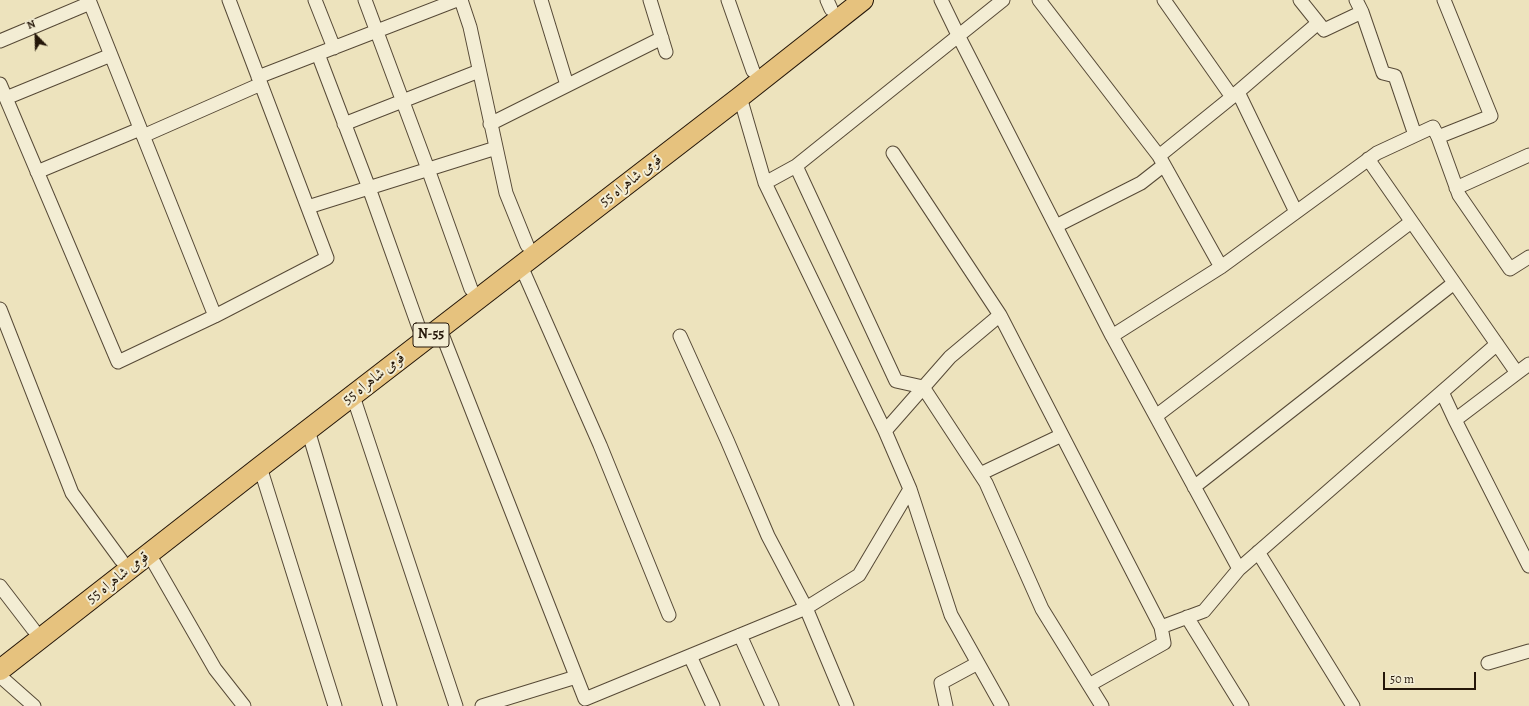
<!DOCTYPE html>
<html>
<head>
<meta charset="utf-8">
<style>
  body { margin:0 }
  #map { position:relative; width:1529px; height:706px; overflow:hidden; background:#ede3bd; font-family:Alegreya,serif }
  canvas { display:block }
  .north { position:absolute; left:16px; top:16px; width:40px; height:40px; -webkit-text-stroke:3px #f3edd4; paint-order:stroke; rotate:337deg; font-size:11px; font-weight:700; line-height:16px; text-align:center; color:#241609 }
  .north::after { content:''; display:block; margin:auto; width:14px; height:18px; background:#241609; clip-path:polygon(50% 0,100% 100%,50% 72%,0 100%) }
  .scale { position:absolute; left:1383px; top:672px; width:93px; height:18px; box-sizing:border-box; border:2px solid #241609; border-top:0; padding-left:5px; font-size:12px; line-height:14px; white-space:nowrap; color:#241609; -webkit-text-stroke:3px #f3edd4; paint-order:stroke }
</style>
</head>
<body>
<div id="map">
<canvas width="1529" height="706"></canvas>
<div class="north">N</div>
<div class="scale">50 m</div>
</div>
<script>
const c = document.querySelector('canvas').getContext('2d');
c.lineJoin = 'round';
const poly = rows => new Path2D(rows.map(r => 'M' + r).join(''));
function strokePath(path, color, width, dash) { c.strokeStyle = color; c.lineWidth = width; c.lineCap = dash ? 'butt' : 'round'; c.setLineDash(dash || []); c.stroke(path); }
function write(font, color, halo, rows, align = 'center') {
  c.font = font + ' Alegreya,Amiri,serif'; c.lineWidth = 4; c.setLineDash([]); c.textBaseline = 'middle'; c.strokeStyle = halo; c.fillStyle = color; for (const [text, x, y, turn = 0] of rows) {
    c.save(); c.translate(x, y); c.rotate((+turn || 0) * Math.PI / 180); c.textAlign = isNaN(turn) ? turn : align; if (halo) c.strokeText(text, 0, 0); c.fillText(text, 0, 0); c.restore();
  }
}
const minor = poly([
  [89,0,215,316,327,258,229,0],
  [315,0,334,48],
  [365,0,428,169,471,289],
  [461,0,470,27,506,193,527,245],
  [541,0,567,85],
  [650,0,666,52],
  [728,0,753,71],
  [827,0,831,9],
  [941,0,958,35,1112,336,1221,267,1377,153,1433,127,1438,137,1491,116,1444,0],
  [1039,0,1159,156,1232,97],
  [1164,0,1232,97,1318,23],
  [1300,0,1324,30,1362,12,1356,0],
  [1362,12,1383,73,1395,76,1415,135],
  [0,41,90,3],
  [318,54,369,188,419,328],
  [258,77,457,0],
  [0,84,118,362,215,316],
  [1238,92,1296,212],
  [740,97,765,183,796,166,1003,0],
  [6,98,111,55],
  [344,124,479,71],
  [490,124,662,38],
  [143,136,261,84],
  [1438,137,1459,195,1510,269,1529,257],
  [1159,156,1221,267],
  [1368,159,1517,373,1529,364],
  [796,166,896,381,923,387,986,483,1042,609,1089,685,1164,643,1161,627,1000,315],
  [37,172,140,129],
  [765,183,885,431,950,357,1000,315,893,153],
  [1456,188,1529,155],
  [308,207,496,148],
  [1056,226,1141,183,1164,165],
  [521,266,600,445,669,615],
  [0,309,72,493,121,560],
  [440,329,585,699,806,608,847,706],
  [680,336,727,440,768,536,806,608,859,575,910,489,885,431],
  [1112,336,1239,569,1497,344],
  [1442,392,1455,420,1517,373],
  [353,396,456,706],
  [1156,416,1411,222],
  [1455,420,1529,566],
  [308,430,390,706],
  [260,467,335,706],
  [980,474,1062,435],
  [1194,487,1454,283],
  [910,489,951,615,1002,706],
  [1258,552,1353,706],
  [149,554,215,669,244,706],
  [0,586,33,629],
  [1187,617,1242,706],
  [1161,627,1204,611,1239,569],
  [740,635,772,706],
  [690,656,713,706],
  [1488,663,1529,651],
  [0,676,34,706],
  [1089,685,1102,706],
  [482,706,576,677],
  [946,706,941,683,978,663]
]);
const highway = poly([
  [0,670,260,467,740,97,863,0]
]);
strokePath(minor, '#564936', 15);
strokePath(highway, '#241609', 22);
strokePath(minor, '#f3edd4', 13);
strokePath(highway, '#e6c27e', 20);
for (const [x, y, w] of [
  [431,335,36]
]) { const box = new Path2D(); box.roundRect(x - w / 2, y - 12, w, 24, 3); c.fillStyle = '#f3edd4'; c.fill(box); strokePath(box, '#241609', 1); }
write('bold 14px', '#241609', null, [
  ["N-55",431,335]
]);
write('15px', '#241609', '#f3edd4', [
  ["قومی شاہراہ 55",631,181,-38],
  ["قومی شاہراہ 55",374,379,-38],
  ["قومی شاہراہ 55",118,578,-38]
]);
</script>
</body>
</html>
